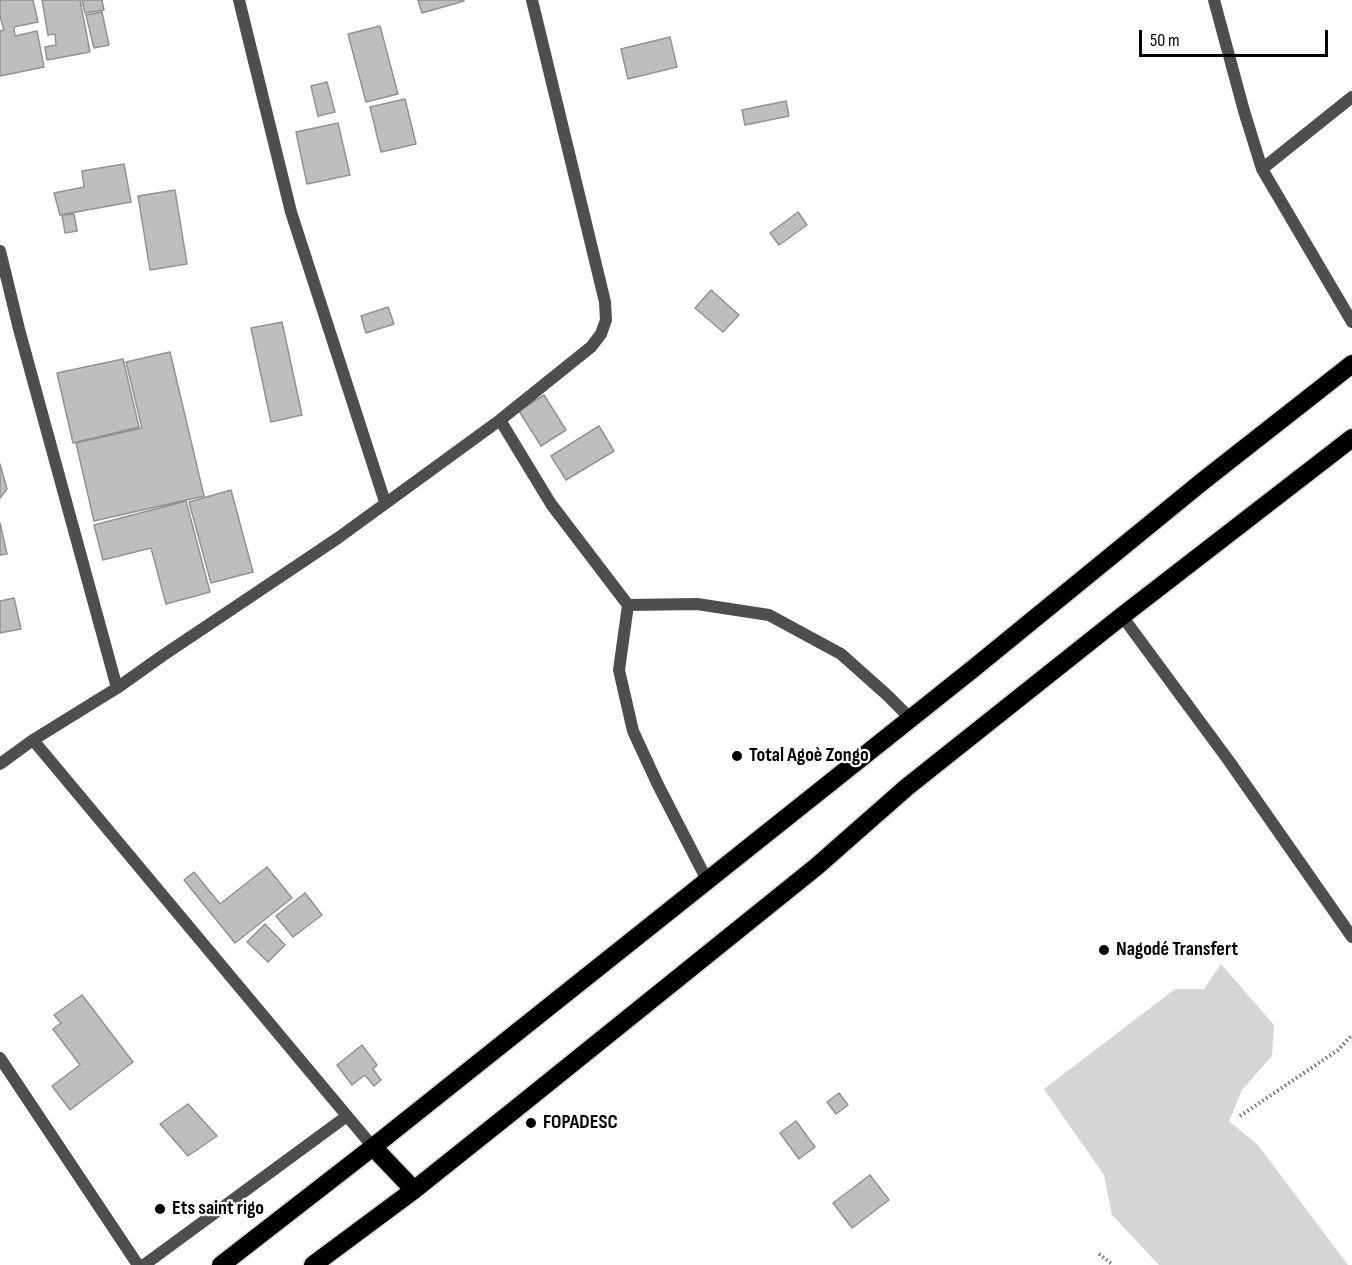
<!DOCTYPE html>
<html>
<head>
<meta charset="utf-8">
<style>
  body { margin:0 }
  #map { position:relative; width:1352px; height:1265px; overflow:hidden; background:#fff; font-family:"Sofia Sans Condensed",sans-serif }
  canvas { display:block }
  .scale { position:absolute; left:1139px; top:30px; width:189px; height:27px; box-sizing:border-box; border:3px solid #000; border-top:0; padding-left:8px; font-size:18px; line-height:21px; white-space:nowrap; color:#000; -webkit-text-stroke:4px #fff; paint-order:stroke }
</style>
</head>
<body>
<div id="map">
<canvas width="1352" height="1265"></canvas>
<div class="scale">50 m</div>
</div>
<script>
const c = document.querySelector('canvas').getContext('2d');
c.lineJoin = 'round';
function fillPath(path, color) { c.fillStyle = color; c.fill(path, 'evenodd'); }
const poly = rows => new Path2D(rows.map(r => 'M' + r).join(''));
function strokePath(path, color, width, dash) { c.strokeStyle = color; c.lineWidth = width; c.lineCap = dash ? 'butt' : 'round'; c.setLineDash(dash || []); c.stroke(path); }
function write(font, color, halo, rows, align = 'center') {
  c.font = font + ' "Sofia Sans Condensed",sans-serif'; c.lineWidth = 4.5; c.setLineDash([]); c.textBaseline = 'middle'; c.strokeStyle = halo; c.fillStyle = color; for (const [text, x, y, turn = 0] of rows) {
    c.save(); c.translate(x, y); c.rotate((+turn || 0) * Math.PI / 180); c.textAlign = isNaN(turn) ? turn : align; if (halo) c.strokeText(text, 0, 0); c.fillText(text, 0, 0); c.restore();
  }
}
fillPath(poly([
  [1221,964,1274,1025,1272,1056,1242,1090,1229,1121,1258,1145,1348,1265,1159,1265,1112,1215,1104,1175,1044,1089,1175,989,1204,989]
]), '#d5d5d5');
const building = poly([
  [0,0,33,0,38,22,14,27,15,36,37,31,44,67,0,76,0,31,4,30,0,16,0,0],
  [42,0,80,0,90,52,47,60,45,47,56,45,55,34,48,35,42,0],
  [82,0,102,0,104,10,85,13,82,0],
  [418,0,464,0,464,1,422,13,418,0],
  [102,12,109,45,94,48,86,15,102,12],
  [380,26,398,94,366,102,348,34,380,26],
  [670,37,677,67,628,79,621,49,670,37],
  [327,82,335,112,318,116,311,86,327,82],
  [405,99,416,144,381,152,370,107,405,99],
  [786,101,789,116,745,125,742,110,786,101],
  [338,123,350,175,307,184,296,132,338,123],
  [124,164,131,202,60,215,54,193,84,187,82,171,124,164],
  [175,190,187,264,150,270,138,196,175,190],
  [798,212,807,225,779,245,770,233,798,212],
  [74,214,77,231,65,233,62,215,74,214],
  [711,290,739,315,723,332,695,308,711,290],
  [388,307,394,324,366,333,361,316,388,307],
  [282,322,302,415,271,422,251,328,282,322],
  [170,352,204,496,94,521,76,443,142,428,126,362,170,352],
  [123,359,139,427,73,443,57,373,123,359],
  [544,395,566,430,541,446,519,411,544,395],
  [599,426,614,451,566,480,551,456,599,426],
  [0,464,7,489,0,498,0,464],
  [231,490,253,572,211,583,189,502,231,490],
  [186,501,210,592,166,604,151,548,103,560,94,525,186,501],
  [0,523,7,554,0,555,0,523],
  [14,598,21,629,0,633,0,601,14,598],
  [267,867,292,898,235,943,184,880,194,872,220,904,267,867],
  [305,893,322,915,293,937,276,916,305,893],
  [265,924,285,945,268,962,247,942,265,924],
  [82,995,133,1062,70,1110,52,1086,80,1065,53,1029,61,1023,54,1015,82,995],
  [362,1045,377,1065,373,1069,381,1080,374,1086,365,1075,352,1085,337,1065,362,1045],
  [839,1093,848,1105,836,1114,827,1102,839,1093],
  [188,1104,217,1136,188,1156,160,1124,188,1104],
  [796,1121,815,1147,799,1159,780,1133,796,1121],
  [870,1175,889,1200,852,1228,833,1203,870,1175]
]);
fillPath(building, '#bebebe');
strokePath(building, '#929292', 1.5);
const highway = poly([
  [373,1147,414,1190],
  [221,1265,373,1147,974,668,1203,481,1352,364],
  [313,1265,414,1190,518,1107,816,867,907,787,1122,616,1352,438]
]);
strokePath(highway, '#dbdbdb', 21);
strokePath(poly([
  [1240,1116,1338,1050,1352,1035],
  [1099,1254,1113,1265]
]), '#707070', 4, [1.5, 3]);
strokePath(poly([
  [239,0,291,212,385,502],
  [1214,0,1244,111,1262,169,1352,322],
  [1262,169,1352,97],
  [0,251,19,329,117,688],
  [500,420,551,504,628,605,619,670,633,731,658,785,707,880],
  [628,605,697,604,769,615,841,654,887,695,910,718],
  [1122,616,1229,761,1352,937],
  [33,740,373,1147],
  [0,764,33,740,117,688,162,656,338,538,500,420,591,347,601,334,606,320,605,302,532,0],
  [0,1058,138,1265],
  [144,1265,347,1116]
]), '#4e4e4e', 12);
strokePath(highway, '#000', 18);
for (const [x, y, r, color] of [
  [737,756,6,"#000"],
  [1104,950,6,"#000"],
  [531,1123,6,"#000"],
  [160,1209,6,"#000"]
]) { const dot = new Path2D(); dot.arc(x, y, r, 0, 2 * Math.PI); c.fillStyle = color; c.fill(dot); strokePath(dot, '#fff', 2); }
write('bold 20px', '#000', '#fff', [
  ["Total Agoè Zongo",749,756],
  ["Nagodé Transfert",1116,950],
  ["FOPADESC",543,1123],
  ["Ets saint rigo",172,1209]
], 'left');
</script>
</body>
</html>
